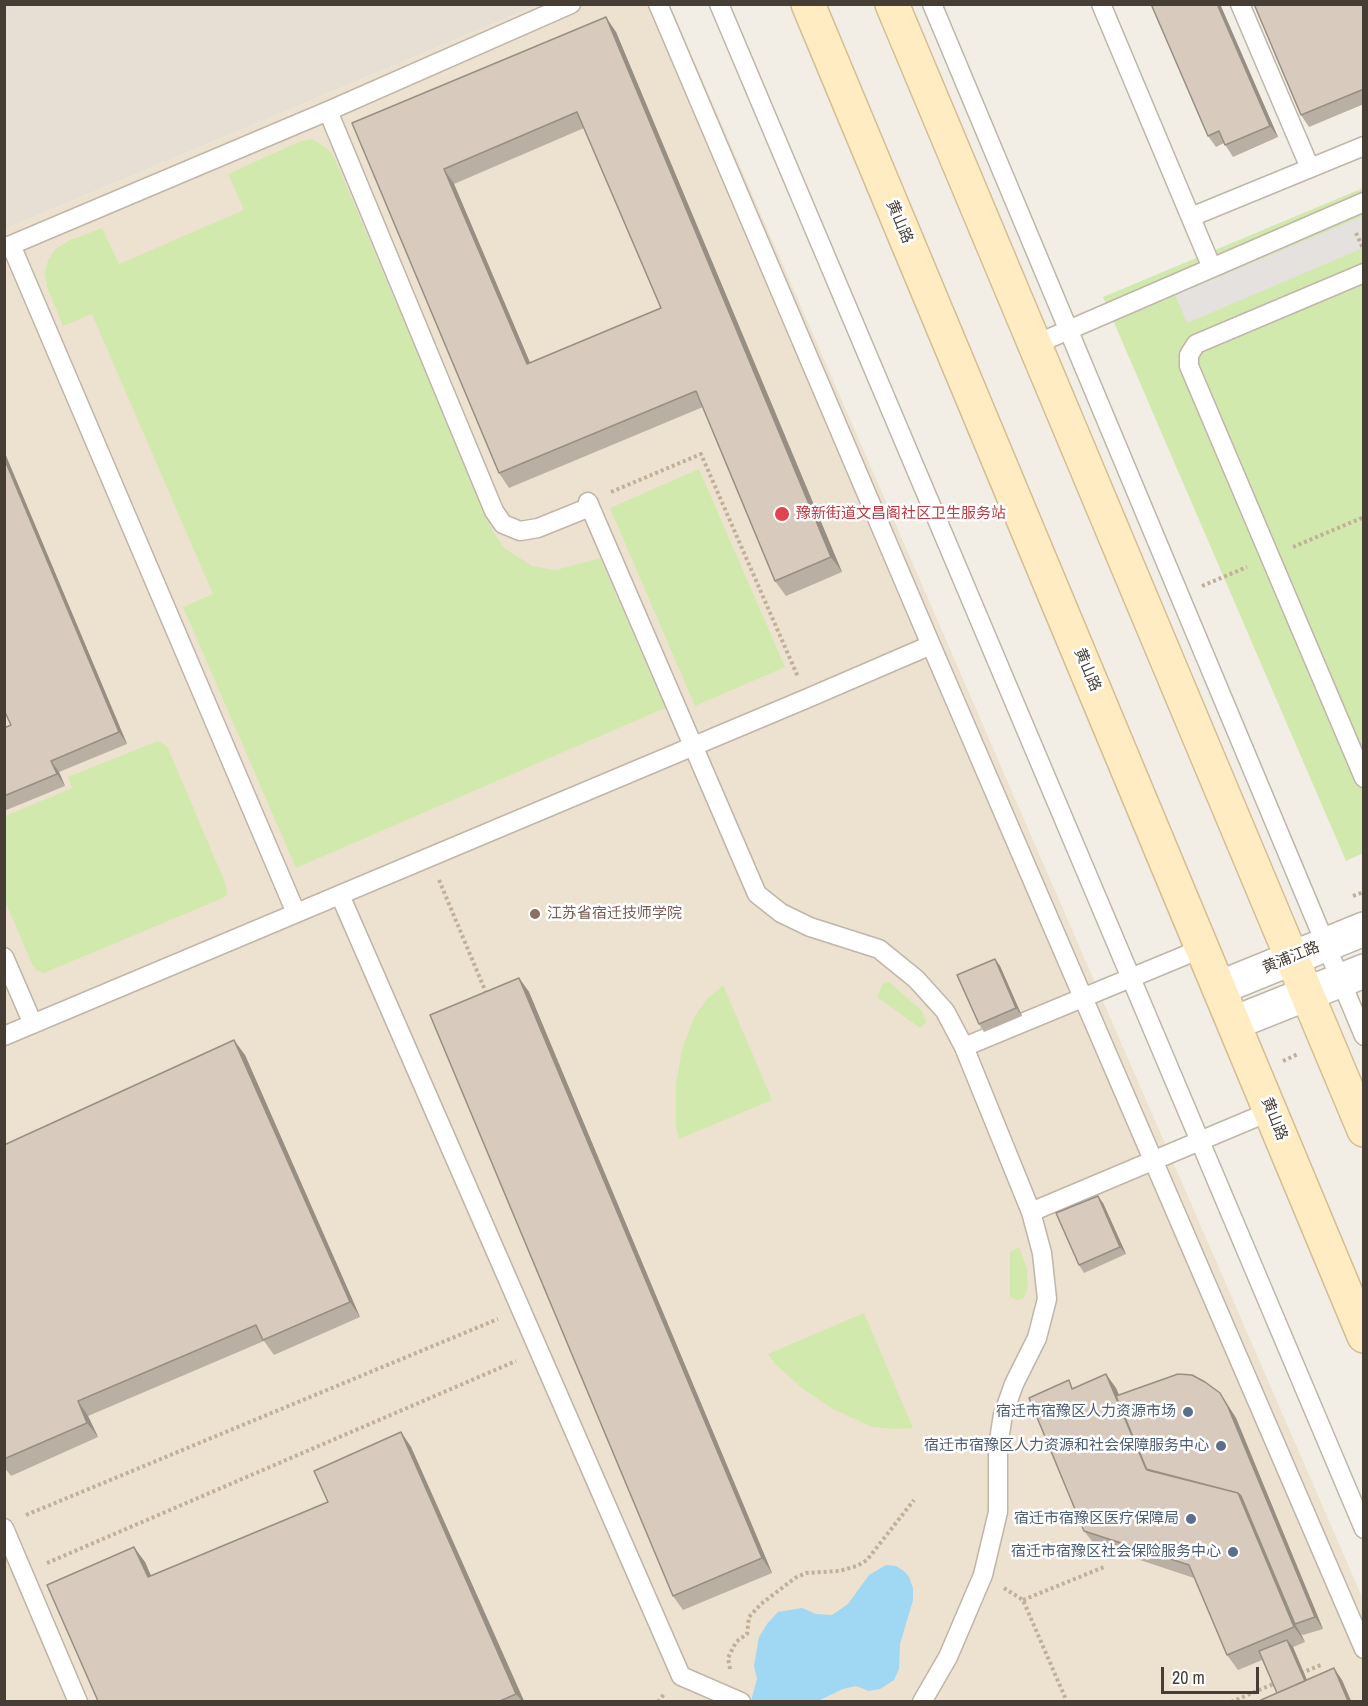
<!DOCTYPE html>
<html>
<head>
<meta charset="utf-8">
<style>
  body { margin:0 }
  #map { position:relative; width:1368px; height:1706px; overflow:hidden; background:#f3eee5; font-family:"Archivo Narrow",sans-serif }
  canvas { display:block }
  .frame { position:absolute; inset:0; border:6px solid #463e35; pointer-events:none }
  .scale { position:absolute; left:1161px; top:1667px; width:98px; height:27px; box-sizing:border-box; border:3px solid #463e35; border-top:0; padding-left:8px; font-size:18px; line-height:21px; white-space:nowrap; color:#463e35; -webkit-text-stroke:4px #fff; paint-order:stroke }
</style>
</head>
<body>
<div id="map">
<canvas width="1368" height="1706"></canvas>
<div class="frame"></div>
<div class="scale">20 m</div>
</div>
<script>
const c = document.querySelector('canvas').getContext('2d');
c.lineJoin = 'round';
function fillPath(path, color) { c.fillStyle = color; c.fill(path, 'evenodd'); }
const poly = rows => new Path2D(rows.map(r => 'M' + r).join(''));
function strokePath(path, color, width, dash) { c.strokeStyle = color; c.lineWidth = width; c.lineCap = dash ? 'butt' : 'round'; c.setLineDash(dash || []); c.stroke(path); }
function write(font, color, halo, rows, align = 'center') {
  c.font = font + ' "Archivo Narrow","Noto Sans SC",sans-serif'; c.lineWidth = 5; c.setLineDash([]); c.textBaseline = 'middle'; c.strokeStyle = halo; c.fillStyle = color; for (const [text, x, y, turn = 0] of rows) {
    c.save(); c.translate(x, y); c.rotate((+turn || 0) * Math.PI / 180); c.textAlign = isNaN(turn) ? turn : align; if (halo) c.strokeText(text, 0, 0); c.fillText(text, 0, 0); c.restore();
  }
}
fillPath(poly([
  [5,5,538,5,5,229]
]), '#e7dfd3');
fillPath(poly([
  [538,5,670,5,1363,1599,1363,1701,5,1702,5,229]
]), '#ede2cf');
fillPath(poly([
  [313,139,328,149,335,159,493,532,504,548,532,566,556,570,600,558,665,708,296,868,183,607,213,594,92,314,63,326,47,287,45,273,48,260,55,250,68,241,102,228,119,264,244,210,228,174,301,141],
  [1363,188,1363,853,1346,861,1103,297],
  [699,469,785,667,695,706,610,508],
  [158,741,167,746,226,885,227,894,223,898,44,973,37,971,32,964,5,901,5,816,72,788,68,777],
  [889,982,922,1011,926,1022,920,1028,877,997,883,983],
  [723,985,772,1100,679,1139,676,1126,676,1084,682,1049,694,1017,707,999],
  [1019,1247,1027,1269,1028,1288,1023,1299,1017,1300,1010,1297,1010,1252],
  [864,1313,913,1428,895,1429,872,1427,833,1409,803,1389,775,1364,768,1354]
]), '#d2e9ad');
fillPath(poly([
  [1363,216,1363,248,1187,323,1175,295]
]), '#e4e1de');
fillPath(poly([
  [886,1565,896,1566,904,1571,909,1577,913,1588,913,1600,900,1644,899,1669,894,1680,880,1689,869,1691,856,1686,843,1689,818,1701,751,1701,757,1679,754,1666,759,1637,767,1624,778,1612,802,1608,816,1614,832,1615,848,1604,869,1575]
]), '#a0d7f2');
const service = poly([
  [658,4,931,645,1364,1649],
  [719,4,1364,1529],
  [932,4,1364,1036],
  [1101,4,1212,268],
  [1240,4,1310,168],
  [328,111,494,511,503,524,520,531,538,528,590,507],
  [1191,217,1364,146],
  [11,245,296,913],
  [4,248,328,111,571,4],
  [1364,273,1196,344,1189,355,1189,366,1364,778],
  [1034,345,1364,202],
  [588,502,757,894,781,913,810,927,879,949,916,979,945,1011,964,1047,1031,1212,1042,1253,1047,1299,1037,1338,1014,1384,1003,1415,998,1446,998,1512,983,1575,948,1657,922,1702],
  [340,895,681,1676,741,1702],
  [4,957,33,1024],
  [4,1036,808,698,931,645],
  [964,1047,1203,948],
  [1031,1212,1271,1111],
  [4,1528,78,1702]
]);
const tertiary = poly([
  [1219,988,1364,929],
  [1234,1023,1364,971]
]);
const secondary = poly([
  [808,4,1364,1336],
  [892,4,1364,1130]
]);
strokePath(service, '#bfb5a8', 21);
strokePath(tertiary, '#bfb5a8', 36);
strokePath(secondary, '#d4be94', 36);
strokePath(poly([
  [1356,233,1363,248],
  [611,492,701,454,798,677],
  [1293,547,1364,517],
  [1202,586,1247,567],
  [439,880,487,995],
  [1353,896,1364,892],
  [1283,1061,1298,1054],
  [26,1515,498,1319],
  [47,1563,516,1361],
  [1004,1588,1023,1600,1067,1702],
  [1023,1600,1104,1567],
  [730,1669,728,1658,736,1642,747,1634,749,1617,761,1604,795,1578,806,1573,839,1571,857,1566,867,1560,914,1500],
  [1301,1673,1321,1665],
  [658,1702,664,1694],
  [1231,1702,1278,1682]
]), '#c1af98', 4, [3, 3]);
strokePath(service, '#fff', 18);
strokePath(tertiary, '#fff', 33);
strokePath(secondary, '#ffecc3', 33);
fillPath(poly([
  [1151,4,1220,4,1278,137,1233,157,1224,143,1216,147,1208,136],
  [1364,4,1364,104,1309,127,1301,115],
  [616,32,842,572,786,596,775,581,703,407,509,488,499,473,352,123],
  [584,128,661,308,530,363,454,184],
  [4,451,127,744,59,772,65,786,4,811,4,728,11,725,4,710],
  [995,959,1000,966,1022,1016,984,1032,979,1024],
  [519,978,529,992,772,1573,683,1610,673,1596],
  [245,1055,360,1317,274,1355,264,1341,88,1416,98,1437,11,1476,4,1467,4,1145],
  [1103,1203,1126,1254,1084,1273,1079,1265],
  [1075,1388,1116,1388,1119,1395,1220,1393,1236,1418,1323,1629,1303,1635,1301,1634,1305,1642,1293,1647,1307,1680,1342,1680,1351,1701,1262,1701,1277,1693,1262,1660,1238,1670,1227,1655,1194,1578,1095,1545,1084,1531],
  [401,1432,411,1447,524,1701,98,1701,145,1562,151,1576,328,1502]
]), '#baafa3');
fillPath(poly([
  [1217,4,1220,4,1278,137,1270,126],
  [606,17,616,32,842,572,831,557],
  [444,169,454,184,537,379,527,364],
  [4,451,127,744,119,732,4,458],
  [51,761,59,772,65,786,57,774],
  [995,959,1000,966,1022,1016,1016,1008],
  [519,978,529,992,772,1573,762,1558],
  [234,1040,245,1055,360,1317,350,1302],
  [1098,1196,1103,1203,1126,1254,1120,1247],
  [1106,1374,1116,1388,1152,1474,1146,1469],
  [1220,1393,1236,1418,1323,1629,1315,1617],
  [78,1401,88,1416,98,1437,87,1423],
  [401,1432,411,1447,524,1701,522,1701,516,1694],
  [1238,1493,1249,1508,1295,1624,1301,1634,1305,1642,1294,1627],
  [134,1547,145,1562,158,1592,148,1577],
  [1287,1640,1293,1647,1312,1692,1307,1685],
  [1334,1668,1342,1680,1351,1701,1348,1701]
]), '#978e84');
const building = poly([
  [1151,4,1217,4,1270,126,1225,145,1219,131,1208,136,1151,4],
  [1254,4,1364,4,1364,89,1301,115,1254,4],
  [606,17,831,557,775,581,696,391,499,473,352,123,606,17],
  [577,112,661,308,527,364,444,169,577,112],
  [4,458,119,732,51,761,57,774,4,796,4,728,11,725,4,710,4,458],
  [995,959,1016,1008,979,1024,957,975,995,959],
  [519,978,762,1558,673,1596,430,1015,519,978],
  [234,1040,350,1302,263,1340,256,1325,78,1401,87,1423,4,1459,4,1145,234,1040],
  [1098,1196,1120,1247,1079,1265,1056,1213,1098,1196],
  [1106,1374,1146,1469,1238,1493,1294,1627,1227,1655,1189,1565,1084,1531,1029,1398,1069,1380,1072,1389,1106,1374],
  [1178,1374,1192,1375,1205,1382,1220,1393,1228,1407,1315,1617,1295,1624,1241,1496,1238,1493,1147,1470,1116,1396,1178,1374],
  [401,1432,516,1694,500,1701,98,1701,47,1585,134,1547,148,1577,328,1502,314,1471,401,1432],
  [1287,1640,1305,1681,1277,1693,1259,1651,1287,1640],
  [1334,1668,1348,1701,1262,1701,1261,1700,1334,1668]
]);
fillPath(building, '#d8cbbd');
strokePath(building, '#978e84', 1.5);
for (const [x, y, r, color] of [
  [782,514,8,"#e0444e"],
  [535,914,6,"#8d6e63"],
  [1188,1412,6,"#5c6f8a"],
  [1221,1446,6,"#5c6f8a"],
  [1191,1519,6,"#5c6f8a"],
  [1233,1552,6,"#5c6f8a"]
]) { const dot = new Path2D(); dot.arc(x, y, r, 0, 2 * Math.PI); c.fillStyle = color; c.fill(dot); strokePath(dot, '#fff', 2); }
write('15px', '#463e35', '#fff', [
  ["黄山路",899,222,67],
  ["黄山路",1087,670,67],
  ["黄浦江路",1291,958,-22],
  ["黄山路",1274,1119,68]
]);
write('15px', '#be3a42', '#fff', [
  ["豫新街道文昌阁社区卫生服务站",796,514]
], 'left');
write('15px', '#785e54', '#fff', [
  ["江苏省宿迁技师学院",547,914]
], 'left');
write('15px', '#4e5e75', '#fff', [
  ["宿迁市宿豫区人力资源市场",1176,1412],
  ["宿迁市宿豫区人力资源和社会保障服务中心",1209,1446],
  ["宿迁市宿豫区医疗保障局",1179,1519],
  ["宿迁市宿豫区社会保险服务中心",1221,1552]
], 'right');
</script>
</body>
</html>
